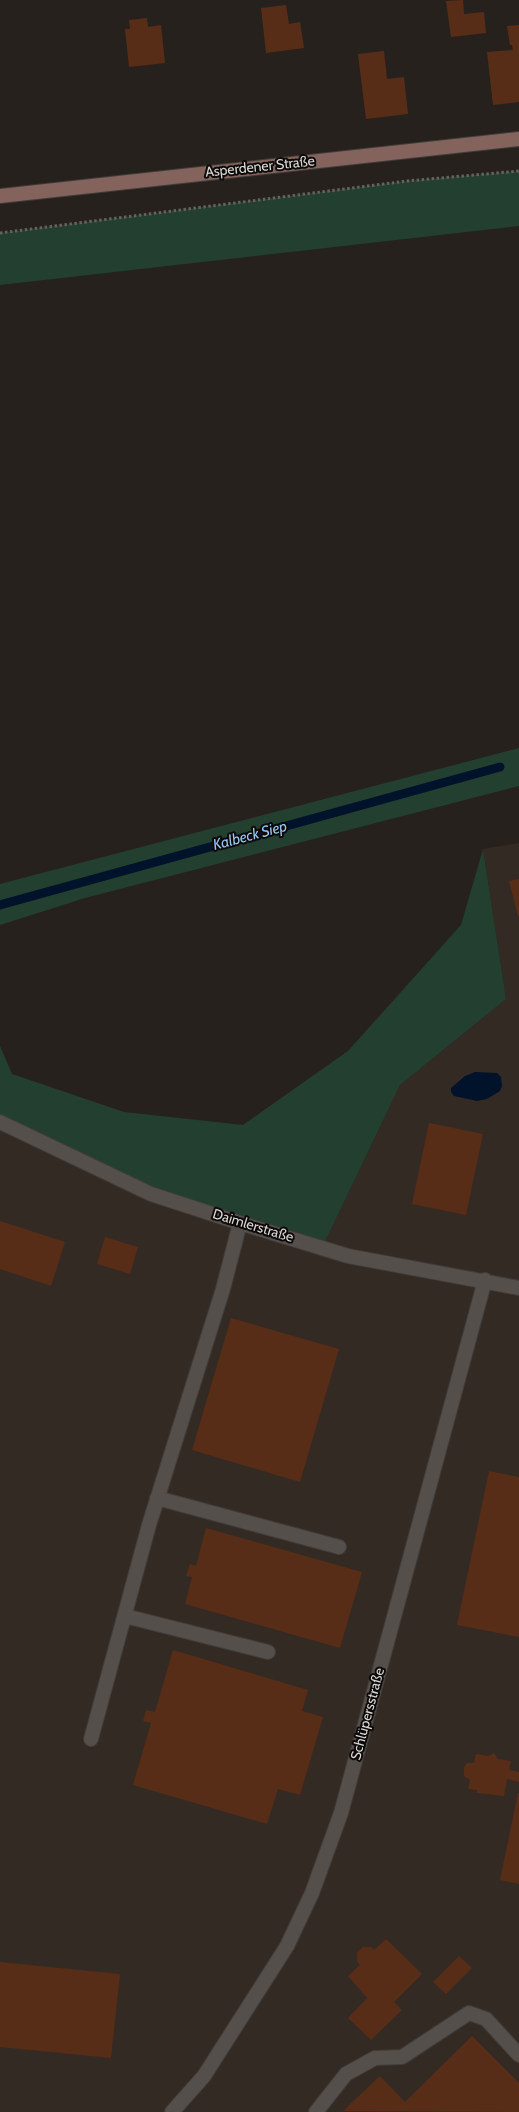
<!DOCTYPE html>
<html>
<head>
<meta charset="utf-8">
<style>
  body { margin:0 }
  canvas { display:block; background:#26211d }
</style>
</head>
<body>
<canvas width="519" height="2112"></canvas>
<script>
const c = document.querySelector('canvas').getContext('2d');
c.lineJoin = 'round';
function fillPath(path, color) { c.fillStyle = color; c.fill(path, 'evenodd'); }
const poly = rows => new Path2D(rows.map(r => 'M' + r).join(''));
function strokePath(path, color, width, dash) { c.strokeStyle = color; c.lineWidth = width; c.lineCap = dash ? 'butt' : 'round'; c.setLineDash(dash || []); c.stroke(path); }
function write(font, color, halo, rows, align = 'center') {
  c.font = font + ' Cabin,sans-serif'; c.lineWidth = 4; c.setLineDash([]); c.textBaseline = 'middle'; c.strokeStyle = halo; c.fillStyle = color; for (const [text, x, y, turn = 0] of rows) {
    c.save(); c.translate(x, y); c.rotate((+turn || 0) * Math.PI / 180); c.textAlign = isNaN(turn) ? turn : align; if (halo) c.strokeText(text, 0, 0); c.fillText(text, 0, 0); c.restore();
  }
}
fillPath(poly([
  [519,843,519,2112,0,2112,0,1122,322,1248,400,1085,506,999,483,849]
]), '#332a23');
fillPath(poly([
  [519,171,519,226,0,285,0,233,407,181],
  [519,748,519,786,85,898,0,925,0,884],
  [483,849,506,999,400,1085,322,1248,151,1194,0,1124,0,1046,12,1074,124,1112,243,1125,348,1051,461,925]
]), '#233f30');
fillPath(poly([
  [475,1072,497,1073,501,1077,502,1086,500,1091,487,1099,477,1101,454,1096,451,1092,451,1088,465,1076]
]), '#00132b');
strokePath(poly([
  [0,905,500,767]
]), '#00132b', 9);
fillPath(poly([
  [463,0,464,14,484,12,486,33,451,37,446,1],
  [286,5,289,24,300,22,304,48,266,53,261,8],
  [147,18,148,27,161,25,165,63,129,67,125,29,130,29,129,20],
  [519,25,519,102,493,105,487,52,513,50,512,45,510,45,507,26],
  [384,51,387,79,404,77,408,114,366,119,358,54],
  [519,879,519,916,518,916,509,881],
  [429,1123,483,1134,466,1215,412,1204],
  [0,1221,65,1242,51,1286,0,1269],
  [105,1237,138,1247,130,1274,97,1264],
  [231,1318,339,1349,300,1482,192,1450],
  [489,1471,519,1477,519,1637,457,1625],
  [206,1528,362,1572,340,1648,185,1604,192,1577,186,1576,190,1564,196,1566],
  [173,1650,308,1690,302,1711,323,1717,300,1795,278,1789,267,1824,133,1785,151,1723,143,1721,146,1710,155,1712],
  [494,1753,498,1759,511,1761,509,1770,519,1772,519,1782,507,1779,504,1796,477,1793,477,1790,468,1789,470,1780,464,1776,464,1767,467,1763,474,1763,476,1754,488,1756],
  [518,1793,519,1793,519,1884,500,1880],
  [386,1939,422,1974,394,2002,402,2010,371,2040,348,2018,367,1998,348,1976,360,1965,357,1961,357,1953,363,1947,371,1947,374,1950],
  [459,1956,472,1968,446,1994,433,1982],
  [0,1962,120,1974,111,2058,0,2047],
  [472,2036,519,2083,519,2112,343,2111,380,2076,405,2102]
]), '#582d17');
const service = poly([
  [157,1498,339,1547],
  [125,1616,268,1652],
  [91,1739,149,1525,223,1289,240,1223],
  [316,2112,346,2074,375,2058,402,2057,469,2013,486,2019,519,2055]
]);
const minor = poly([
  [0,1122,151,1194,240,1223,348,1256,519,1288],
  [172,2112,204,2076,287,1946,312,1893,341,1813,485,1280]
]);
const secondary = poly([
  [0,196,519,139]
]);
strokePath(service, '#403c39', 16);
strokePath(minor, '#403c39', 16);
strokePath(secondary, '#403c39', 16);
strokePath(poly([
  [0,233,407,181,519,171]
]), '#65615d', 3, [2.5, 2.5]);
strokePath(service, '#544f4b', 14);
strokePath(minor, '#544f4b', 14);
strokePath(secondary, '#83635c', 14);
write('14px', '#dad7d4', '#0d0b0a', [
  ["Asperdener Straße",260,167,-6],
  ["Daimlerstraße",253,1226,17],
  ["Schlüpersstraße",368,1714,-75]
]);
write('italic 15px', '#9ac6f4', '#0d0b0a', [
  ["Kalbeck Siep",250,836,-15]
]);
</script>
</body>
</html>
